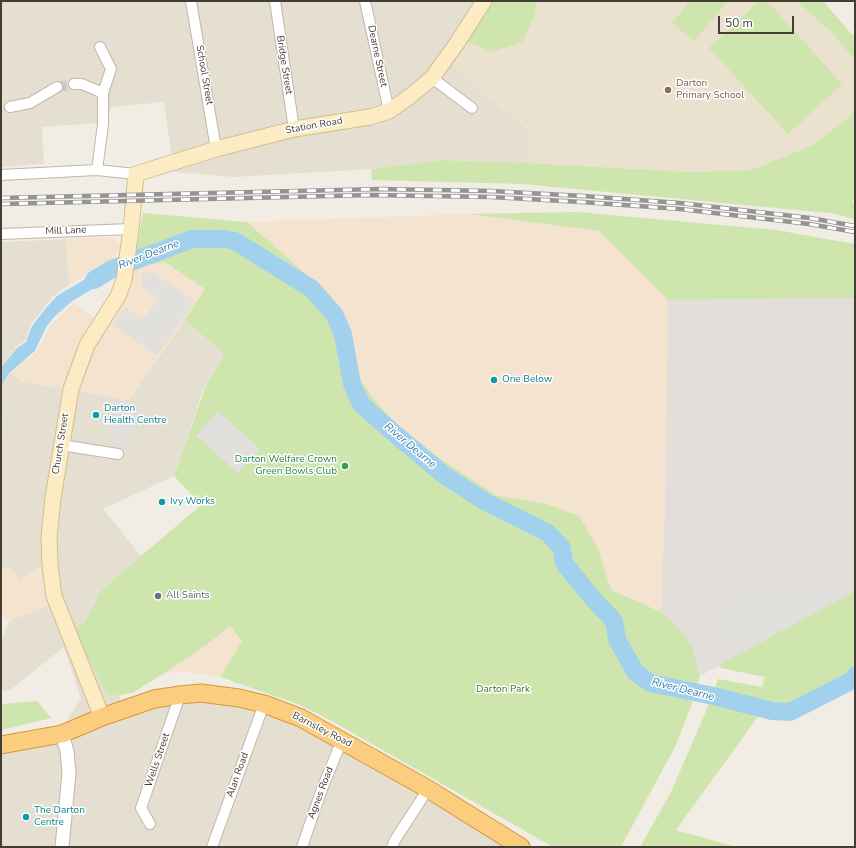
<!DOCTYPE html>
<html>
<head>
<meta charset="utf-8">
<style>
  body { margin:0 }
  #map { position:relative; width:856px; height:848px; overflow:hidden; background:#f1ede4; font-family:"Nunito Sans",sans-serif }
  canvas { display:block }
  .frame { position:absolute; inset:0; border:2px solid #433d34; pointer-events:none }
  .scale { position:absolute; left:718px; top:16px; width:76px; height:18px; box-sizing:border-box; border:2px solid #433d34; border-top:0; padding-left:5px; font-size:12px; line-height:14px; white-space:nowrap; color:#433d34; -webkit-text-stroke:3px #fff; paint-order:stroke }
</style>
</head>
<body>
<div id="map">
<canvas width="856" height="848"></canvas>
<div class="frame"></div>
<div class="scale">50 m</div>
</div>
<script>
const c = document.querySelector('canvas').getContext('2d');
c.lineJoin = 'round';
function fillPath(path, color) { c.fillStyle = color; c.fill(path, 'evenodd'); }
const poly = rows => new Path2D(rows.map(r => 'M' + r).join(''));
function strokePath(path, color, width, dash) { c.strokeStyle = color; c.lineWidth = width; c.lineCap = dash ? 'butt' : 'round'; c.setLineDash(dash || []); c.stroke(path); }
function write(font, color, halo, rows, align = 'center') {
  c.font = font + ' "Nunito Sans",sans-serif'; c.lineWidth = 3; c.setLineDash([]); c.textBaseline = 'middle'; c.strokeStyle = halo; c.fillStyle = color; for (const [text, x, y, turn = 0] of rows) {
    c.save(); c.translate(x, y); c.rotate((+turn || 0) * Math.PI / 180); c.textAlign = isNaN(turn) ? turn : align; if (halo) c.strokeText(text, 0, 0); c.fillText(text, 0, 0); c.restore();
  }
}
fillPath(poly([
  [1,1,487,1,453,67,530,130,527,163,443,160,371,169,234,177,174,172,164,102,113,107,98,123,42,127,44,164,1,167],
  [66,239,69,285,52,297,31,324,25,341,17,346,4,364,9,373,129,400,185,320,224,354,203,390,174,476,103,509,141,556,102,589,84,624,116,696,120,696,120,711,180,695,300,722,505,847,1,847,1,747,67,726,69,717,81,699,64,647,9,691,1,691,1,641,9,621,50,605,43,564,20,580,11,567,1,568,1,242]
]), '#e5dfd2');
fillPath(poly([
  [468,214,599,231,668,300,665,504,661,612,611,590,597,546,547,504,497,496,429,451,389,417,372,397,357,375,344,323,247,222],
  [112,237,120,244,116,256,69,285,66,239],
  [165,262,205,289,185,320,129,400,22,382,9,373,36,353,50,326,74,303,102,324,133,268],
  [44,564,50,606,9,621,1,613,1,568,11,567,20,580],
  [230,626,242,641,220,677,187,672,165,673,209,643]
]), '#f3e3cf');
fillPath(poly([
  [855,298,855,591,700,676,692,647,661,612,665,504,668,300]
]), '#e3ded9');
fillPath(poly([
  [537,1,797,1,832,33,855,60,855,112,813,145,751,170,691,172,527,163,530,129,453,67,466,41,534,17]
]), '#eae1ce');
fillPath(poly([
  [487,1,537,1,534,17,522,42,492,52,466,41],
  [690,1,728,1,694,41,672,23],
  [760,1,767,1,842,84,788,134,709,48],
  [797,1,823,1,855,38,855,60,832,33],
  [855,112,855,195,852,202,855,203,855,219,829,213,523,184,372,180,371,169,443,160,527,163,691,172,751,170,813,145],
  [577,212,776,230,855,244,855,298,668,300,599,231,468,214],
  [143,213,247,222,329,295,344,323,357,375,372,397,389,417,429,451,497,496,547,504,579,516,597,546,611,590,661,612,679,628,692,647,700,676,694,698,676,745,621,847,553,847,330,720,298,704,220,677,242,641,230,626,209,643,165,673,132,693,116,696,106,693,74,630,84,624,102,589,201,505,174,476,205,388,224,354,185,320,205,289,165,262,133,268],
  [855,591,855,685,791,719,759,715,676,830,736,847,640,847,671,792,709,704,718,679,762,687,765,677,720,668,719,665],
  [37,701,51,718,1,730,1,704]
]), '#cee5ae');
fillPath(poly([
  [152,272,195,301,157,355,113,325,126,308,142,320,159,299,141,285,143,274],
  [118,399,129,400,138,415,134,439,130,439,127,448,109,444],
  [1,410,6,411,1,450],
  [218,411,260,449,238,473,196,436],
  [764,581,837,584,843,595,729,656,710,620,717,608]
]), '#e2e0dc');
fillPath(poly([
  [117,257,112,279,108,280,72,301,54,317,46,327,35,351,9,373,1,386,1,368,17,348,26,342,32,326,46,308,57,296,110,264]
]), '#a2d1ed');
strokePath(poly([
  [94,280,112,269,192,239,224,239,235,241,312,289,334,314,343,334,352,384,361,404,395,434,444,475,484,501,548,533,562,548,564,563,594,600,614,621,617,639,635,672,650,683,709,695,772,711,790,712,851,681,855,676]
]), '#a2d1ed', 18);
strokePath(poly([
  [57,87,74,84]
]), '#cecac1', 10, [10, 5]);
const minor = poly([
  [191,1,216,149],
  [275,1,294,129],
  [365,1,389,111],
  [432,78,472,108],
  [74,84,82,84,103,93],
  [10,107,30,103,57,87],
  [97,170,103,124,103,93,111,69,100,47],
  [1,175,97,170,136,174],
  [1,234,131,229],
  [61,445,118,454],
  [150,824,141,808,180,695],
  [212,847,264,704],
  [302,847,322,789,342,740],
  [392,847,395,840,428,789]
]);
const tertiary = poly([
  [62,734,67,751,69,773,62,847]
]);
const secondary = poly([
  [102,717,54,596,50,565,49,537,53,498,71,389,87,345,118,296,124,280,131,229,136,174,216,149,294,129,370,117,389,111,409,97,432,78,457,43,484,1]
]);
const trunk = poly([
  [1,745,62,734,102,717,154,699,180,695,201,693,239,698,264,704,301,718,428,789,521,847]
]);
strokePath(minor, '#bfb7aa', 12);
strokePath(tertiary, '#bfb7aa', 15);
strokePath(secondary, '#d0be95', 17);
strokePath(trunk, '#d79638', 19);
strokePath(minor, '#fff', 10);
strokePath(tertiary, '#fff', 13);
strokePath(secondary, '#fdecc3', 15);
strokePath(trunk, '#face7e', 17);
const rail = poly([
  [1,198,381,189,491,191,583,196,680,203,810,218,855,226],
  [1,204,371,195,491,197,582,202,680,209,809,224,855,232]
]);
strokePath(rail, '#949494', 4.5);
strokePath(rail, '#fff', 3, [9]);
for (const [x, y, r, color] of [
  [668,90,4,"#8d6e63"],
  [494,380,4,"#0f9aa8"],
  [96,415,4,"#0f9aa8"],
  [345,466,4,"#2e9e5b"],
  [162,502,4,"#0f9aa8"],
  [158,596,4,"#6b7280"],
  [26,817,4,"#0f9aa8"]
]) { const dot = new Path2D(); dot.arc(x, y, r, 0, 2 * Math.PI); c.fillStyle = color; c.fill(dot); strokePath(dot, '#fff', 1.5); }
write('10px', '#433d34', '#fff', [
  ["Dearne Street",377,56,78],
  ["Bridge Street",284,65,81],
  ["School Street",204,75,80],
  ["Station Road",314,126,-10],
  ["Mill Lane",66,231,-2],
  ["Church Street",61,444,-81],
  ["Barnsley Road",322,730,27],
  ["Wells Street",158,760,-71],
  ["Alan Road",238,775,-70],
  ["Agnes Road",321,793,-69]
]);
write('10px', '#785e54', '#fff', [
  ["Darton",676,84],
  ["Primary School",676,96]
], 'left');
write('10px', '#0d838f', '#fff', [
  ["One Below",502,380],
  ["Darton",104,409],
  ["Health Centre",104,421],
  ["Ivy Works",170,502],
  ["The Darton",34,811],
  ["Centre",34,823]
], 'left');
write('10px', '#27864d', '#fff', [
  ["Darton Welfare Crown",337,460],
  ["Green Bowls Club",337,472]
], 'right');
write('10px', '#5b616d', '#fff', [
  ["All Saints",166,596]
], 'left');
write('10px', '#49732a', '#fff', [
  ["Darton Park",503,690]
]);
write('italic 11px', '#327dab', '#fff', [
  ["River Dearne",149,255,-21],
  ["River Dearne",410,446,40],
  ["River Dearne",683,690,14]
]);
</script>
</body>
</html>
